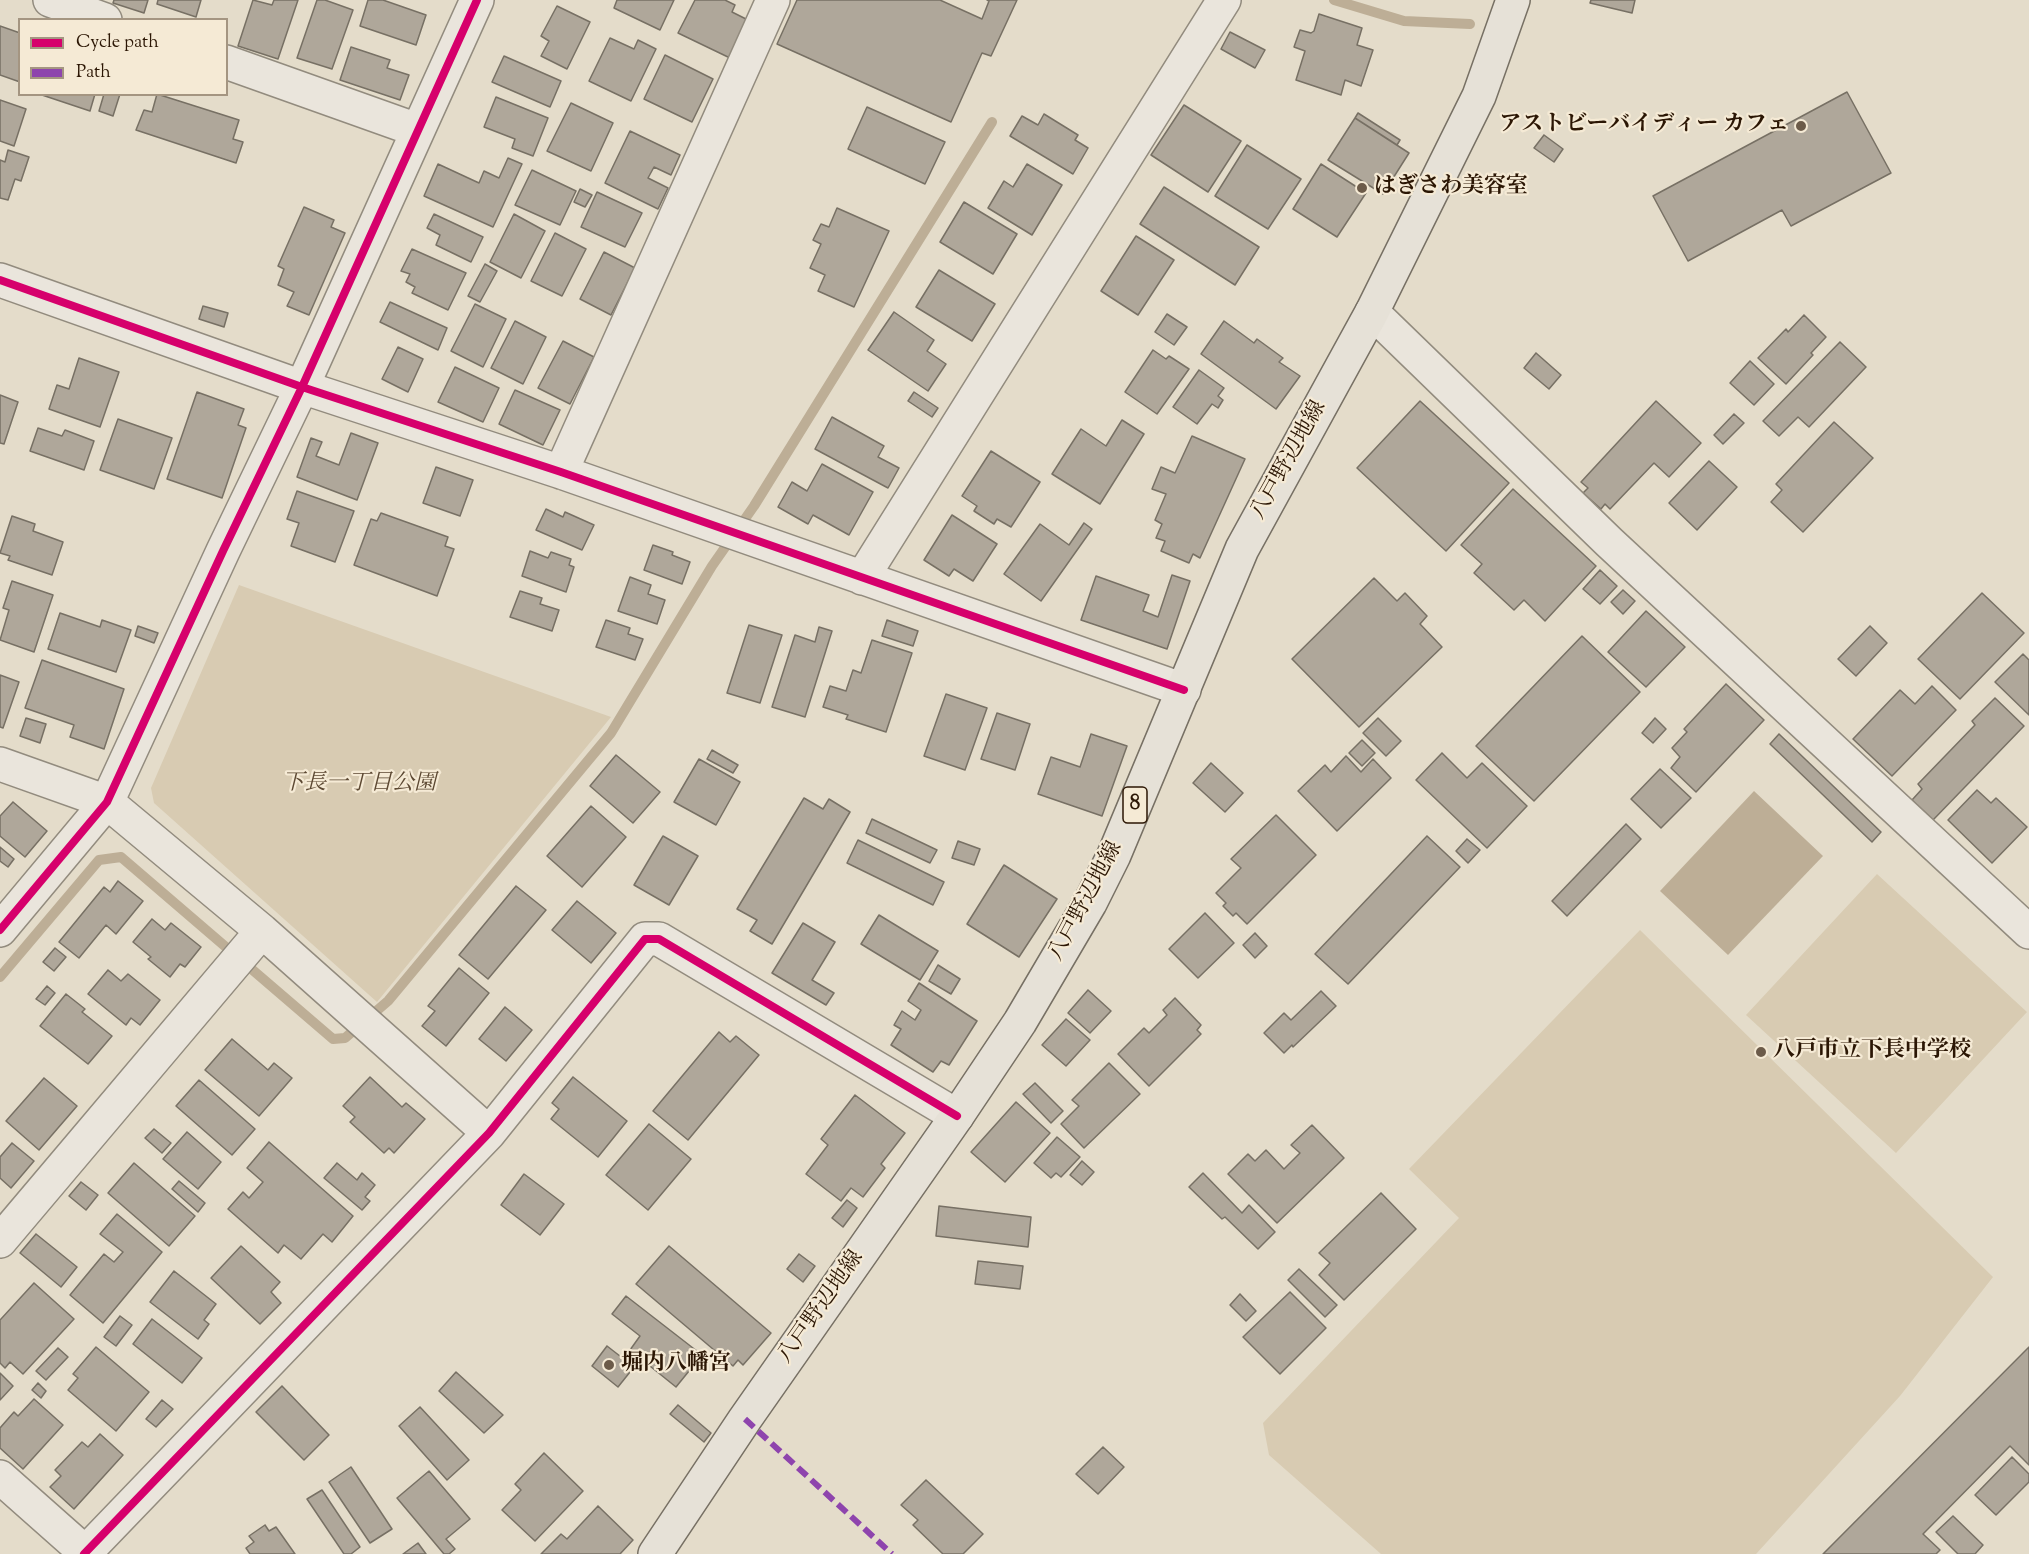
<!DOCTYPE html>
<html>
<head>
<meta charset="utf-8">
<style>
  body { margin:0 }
  #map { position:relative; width:2029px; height:1554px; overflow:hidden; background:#e4dcca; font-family:"Sorts Mill Goudy",serif }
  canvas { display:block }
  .legend { position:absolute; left:18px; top:18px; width:210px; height:78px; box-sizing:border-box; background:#f5ead5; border:2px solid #a49581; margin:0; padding:8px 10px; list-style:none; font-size:18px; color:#2b1604 }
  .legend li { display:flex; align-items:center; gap:12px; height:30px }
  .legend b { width:30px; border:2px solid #a49581 }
</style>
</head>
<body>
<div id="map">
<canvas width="2029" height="1554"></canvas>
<ul class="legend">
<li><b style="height:8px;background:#d6006c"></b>Cycle path</li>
<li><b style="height:8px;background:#8e44ad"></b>Path</li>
</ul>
</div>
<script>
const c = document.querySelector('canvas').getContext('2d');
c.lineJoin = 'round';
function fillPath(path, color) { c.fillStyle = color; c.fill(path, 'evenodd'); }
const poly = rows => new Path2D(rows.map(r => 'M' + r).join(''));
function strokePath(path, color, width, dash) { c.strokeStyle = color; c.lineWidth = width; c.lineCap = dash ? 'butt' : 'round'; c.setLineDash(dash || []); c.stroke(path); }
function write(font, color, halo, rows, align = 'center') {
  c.font = font + ' "Sorts Mill Goudy","Noto Serif JP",serif'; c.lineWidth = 4.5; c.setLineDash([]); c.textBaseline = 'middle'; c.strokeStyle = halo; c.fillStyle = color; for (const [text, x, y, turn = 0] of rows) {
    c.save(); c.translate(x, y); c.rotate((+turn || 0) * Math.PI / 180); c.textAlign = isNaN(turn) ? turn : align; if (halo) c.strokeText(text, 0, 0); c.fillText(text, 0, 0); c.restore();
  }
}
fillPath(poly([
  [239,585,611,717,377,1002,154,803,151,788],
  [1877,874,2027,1012,1896,1153,1746,1015],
  [1640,930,1993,1277,1900,1396,1756,1554,1381,1554,1269,1455,1263,1423,1459,1218,1409,1169]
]), '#d8cbb2');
fillPath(poly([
  [1754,791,1823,856,1728,955,1660,891]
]), '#bdae96');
strokePath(poly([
  [1334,0,1404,21,1470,24],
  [0,977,99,860,121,857,333,1039,345,1038,388,1001,611,733,712,566,754,506,992,122]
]), '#bdae96', 10);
const building = poly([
  [114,0,148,0,144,13,113,3,114,0],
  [158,0,201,0,196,17,157,4,158,0],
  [253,0,272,5,274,0,298,0,278,59,238,46,253,0],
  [317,0,325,0,353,10,332,69,297,58,317,0],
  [368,0,383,0,426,15,416,45,360,26,368,0],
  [617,0,674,0,660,30,614,8,617,0],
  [695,0,725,0,735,5,732,12,748,20,730,58,678,33,695,0],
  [797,0,940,0,982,19,989,1,987,0,1017,0,991,56,982,53,951,122,777,44,797,0],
  [1591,0,1635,0,1632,13,1590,3,1591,0],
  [557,6,590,22,567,69,541,56,549,41,541,36,557,6],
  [1319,14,1362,28,1357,45,1373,50,1361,86,1345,80,1341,95,1296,80,1305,51,1294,47,1300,30,1311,33,1314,31,1319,14],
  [0,26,20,33,20,82,0,75,0,26],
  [1230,32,1265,50,1255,68,1221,49,1230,32],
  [610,38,634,49,638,40,656,49,631,101,589,81,610,38],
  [351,47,390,60,387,68,409,75,400,100,340,80,351,47],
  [665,55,713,79,692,122,644,99,665,55],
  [504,56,561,81,550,107,492,82,504,56],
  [1847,92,1891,173,1791,226,1782,210,1688,261,1653,196,1847,92],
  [39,94,95,94,90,111,39,94],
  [104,94,120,94,113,116,99,111,104,94],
  [157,94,239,120,233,139,243,142,236,163,136,130,144,110,152,112,157,94],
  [496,97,548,118,533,156,512,148,515,139,484,127,496,97],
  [0,100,26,109,14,146,0,141,0,100],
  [571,103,613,123,591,171,547,151,571,103],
  [1184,105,1241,141,1208,192,1151,155,1184,105],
  [867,107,945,142,925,184,848,149,867,107],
  [1358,113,1400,140,1397,145,1355,118,1358,113],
  [1044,114,1078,135,1075,140,1088,148,1073,174,1010,136,1022,116,1038,125,1044,114],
  [1355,118,1409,153,1383,194,1328,160,1355,118],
  [630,131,680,155,671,175,654,167,648,178,668,188,658,209,605,183,630,131],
  [1544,135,1563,149,1554,162,1534,148,1544,135],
  [1247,145,1301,179,1268,229,1215,196,1247,145],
  [8,150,29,157,21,181,15,179,8,200,0,198,0,160,5,162,8,150],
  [508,158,522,164,493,227,424,196,438,164,479,183,484,171,499,178,508,158],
  [1027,164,1062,185,1032,235,988,208,1004,181,1013,187,1027,164],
  [1321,164,1366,193,1337,237,1293,209,1321,164],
  [532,170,576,191,560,225,515,205,532,170],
  [1164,187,1259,247,1235,285,1140,224,1164,187],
  [580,189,592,195,585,207,574,202,580,189],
  [597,192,642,213,625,247,581,227,597,192],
  [964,202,1017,234,993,274,940,242,964,202],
  [304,207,334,220,331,227,345,233,309,315,287,306,294,292,278,285,284,269,278,266,304,207],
  [837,208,889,231,854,307,818,291,825,275,810,268,821,244,813,240,821,224,829,227,837,208],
  [434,214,483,237,471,262,436,245,440,235,427,228,434,214],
  [514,214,545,231,521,278,490,262,514,214],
  [555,233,586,249,562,296,531,281,555,233],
  [1136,236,1174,260,1138,315,1101,291,1136,236],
  [412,249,466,273,448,310,412,293,415,287,406,282,410,274,401,271,412,249],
  [604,252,635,268,611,315,580,299,604,252],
  [485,264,497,271,480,302,468,296,485,264],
  [939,270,995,304,972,341,916,307,939,270],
  [390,302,447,328,438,350,380,322,390,302],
  [475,304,506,319,483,367,451,351,475,304],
  [203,306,228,313,224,327,199,319,203,306],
  [894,312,934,340,927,351,946,364,928,391,868,350,894,312],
  [1167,314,1187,327,1174,345,1155,332,1167,314],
  [1804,315,1826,337,1811,353,1813,355,1786,384,1758,358,1786,329,1788,332,1804,315],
  [515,321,546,337,523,384,491,368,515,321],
  [1224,321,1254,343,1257,339,1283,358,1279,362,1300,376,1276,409,1201,354,1224,321],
  [563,341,594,357,570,404,538,388,563,341],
  [1840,342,1866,367,1809,427,1798,417,1779,436,1763,421,1840,342],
  [398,347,423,359,408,392,382,379,398,347],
  [1153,350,1166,359,1169,356,1189,369,1157,414,1125,392,1153,350],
  [1536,353,1561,375,1549,389,1524,368,1536,353],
  [79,358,119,372,100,427,49,409,57,385,69,389,79,358],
  [1750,361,1774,384,1754,405,1730,383,1750,361],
  [455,367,499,388,483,422,438,402,455,367],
  [1199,370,1224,388,1218,396,1223,400,1218,408,1212,404,1197,424,1173,407,1199,370],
  [515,390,560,410,543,445,499,424,515,390],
  [197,392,244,409,238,425,246,428,222,498,167,479,197,392],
  [914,392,938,408,932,417,908,401,914,392],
  [0,395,18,402,4,444,0,443,0,395],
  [1420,401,1509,483,1446,551,1357,468,1420,401],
  [1656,401,1701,443,1669,477,1654,463,1610,509,1605,504,1601,509,1583,493,1588,488,1581,482,1656,401],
  [1734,414,1744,423,1723,444,1714,435,1734,414],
  [832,417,884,446,878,457,899,468,888,488,815,449,832,417],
  [118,419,172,438,154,489,100,470,118,419],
  [1122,420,1144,434,1100,504,1052,474,1081,429,1106,446,1122,420],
  [1834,422,1873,458,1803,532,1771,502,1782,490,1776,484,1834,422],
  [38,428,62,436,65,430,94,441,84,470,30,451,38,428],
  [351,433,378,443,357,500,297,477,311,438,322,442,316,456,339,465,351,433],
  [1192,436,1245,459,1200,558,1193,554,1189,563,1161,551,1165,541,1156,538,1162,524,1155,520,1166,494,1152,489,1161,467,1175,473,1192,436],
  [991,451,1040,482,1011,527,997,519,994,524,974,511,977,506,962,496,991,451],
  [1709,461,1737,487,1697,530,1669,503,1709,461],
  [822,464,873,492,849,535,813,515,808,524,778,507,792,482,807,491,822,464],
  [436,467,473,480,460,516,423,503,436,467],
  [1513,489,1596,566,1545,621,1524,600,1514,610,1474,573,1482,564,1461,545,1513,489],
  [297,491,354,511,335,562,291,546,299,523,287,519,297,491],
  [546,509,563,517,565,512,594,525,582,550,536,530,546,509],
  [381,513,448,537,445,546,454,549,437,596,354,565,371,519,377,521,381,513],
  [952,515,997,544,973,581,954,569,949,576,924,560,952,515],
  [12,516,35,524,33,531,63,542,52,575,8,560,10,556,0,553,12,516],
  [1084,523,1092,529,1041,601,1004,574,1040,524,1069,545,1084,523],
  [653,545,673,552,672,555,690,562,682,584,644,570,653,545],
  [530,551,548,558,551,552,571,559,569,565,574,567,566,592,522,576,530,551],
  [1600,570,1617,586,1600,604,1583,589,1600,570],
  [1172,575,1190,581,1167,649,1081,620,1096,576,1149,595,1143,611,1158,617,1172,575],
  [630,577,651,585,648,594,665,600,657,624,618,611,630,577],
  [1374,578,1397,601,1405,593,1427,616,1420,624,1442,647,1359,727,1292,659,1374,578],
  [12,581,53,595,34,652,0,640,9,610,3,608,12,581],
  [1623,590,1635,601,1623,614,1611,602,1623,590],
  [520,591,542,598,540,604,559,610,552,631,510,617,520,591],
  [1982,593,2024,633,1960,699,1918,659,1982,593],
  [1646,611,1685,647,1646,687,1608,652,1646,611],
  [60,613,100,627,102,620,131,630,116,672,48,649,60,613],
  [606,620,630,628,628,634,643,639,635,660,596,647,606,620],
  [887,620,918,631,913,646,882,636,887,620],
  [749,625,782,635,760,703,727,693,749,625],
  [138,626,158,633,154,643,135,636,138,626],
  [1870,626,1887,643,1856,676,1838,659,1870,626],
  [819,627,832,631,805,717,772,707,795,635,815,642,819,627],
  [1582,636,1640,692,1534,801,1476,746,1582,636],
  [872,640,912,653,886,732,846,719,848,715,823,707,830,686,846,691,853,670,861,673,872,640],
  [2023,654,2029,660,2029,715,1995,682,2023,654],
  [42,660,124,689,104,749,70,737,74,725,25,708,42,660],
  [0,675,19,682,3,728,0,727,0,675],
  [1726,684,1764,720,1696,792,1671,768,1680,757,1672,748,1687,732,1684,729,1726,684],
  [1932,686,1956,710,1892,776,1853,739,1900,690,1915,704,1932,686],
  [946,694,987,708,965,770,924,756,946,694],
  [1995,698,2024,726,1933,820,1912,800,1922,789,1918,784,1975,725,1972,721,1995,698],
  [997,713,1030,724,1015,770,981,759,997,713],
  [26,718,46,724,40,743,20,736,26,718],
  [1378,718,1401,741,1386,756,1363,733,1378,718],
  [1655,718,1666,729,1653,743,1642,733,1655,718],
  [1091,734,1127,746,1102,816,1038,794,1051,757,1080,767,1091,734],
  [1779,734,1881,832,1872,842,1770,744,1779,734],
  [1362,740,1375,753,1362,766,1349,753,1362,740],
  [712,750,738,765,733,773,707,759,712,750],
  [1442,753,1467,778,1482,763,1527,806,1487,848,1416,780,1442,753],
  [616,755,660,792,633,823,590,786,616,755],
  [1346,756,1361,772,1373,759,1391,778,1337,831,1298,791,1325,765,1331,772,1346,756],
  [699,759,740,782,716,825,674,802,699,759],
  [1211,763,1243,793,1225,812,1193,783,1211,763],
  [1660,769,1691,798,1661,828,1631,799,1660,769],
  [1977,790,1991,803,1996,798,2027,827,1992,863,1948,820,1977,790],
  [804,798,823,809,829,799,850,812,772,944,750,931,757,920,737,909,804,798],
  [13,802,47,831,25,857,0,836,0,816,13,802],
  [591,806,626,837,582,887,547,856,591,806],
  [1276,815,1316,855,1247,924,1236,913,1233,916,1223,906,1226,903,1216,893,1241,868,1231,859,1276,815],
  [872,819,937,850,930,863,866,833,872,819],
  [1626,824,1641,839,1567,916,1552,901,1626,824],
  [663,836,698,856,669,905,634,885,663,836],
  [1427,836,1460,867,1348,984,1315,954,1427,836],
  [1467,839,1480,850,1468,863,1456,851,1467,839],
  [858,840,944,882,933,905,847,863,858,840],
  [958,841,980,849,974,865,952,858,958,841],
  [0,847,14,859,8,867,0,861,0,847],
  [1004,865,1057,899,1019,957,967,924,1004,865],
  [118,881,143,901,116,934,106,925,79,958,59,942,104,887,110,892,118,881],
  [516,886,546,910,488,979,459,955,516,886],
  [577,901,616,933,591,963,552,930,577,901],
  [1205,913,1234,943,1198,978,1169,949,1205,913],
  [879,915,938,951,920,980,861,944,879,915],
  [152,919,165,930,171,923,201,947,185,967,180,964,170,977,148,959,151,957,133,942,152,919],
  [803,923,835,942,812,980,834,993,826,1005,772,973,803,923],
  [1255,933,1267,946,1255,958,1243,945,1255,933],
  [55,948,66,957,54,971,43,962,55,948],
  [938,965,960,979,951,994,929,981,938,965],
  [459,968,489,993,446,1046,422,1026,435,1011,428,1006,459,968],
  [108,970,121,981,128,974,160,1000,140,1025,131,1018,126,1025,88,994,108,970],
  [919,983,977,1021,949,1065,941,1061,933,1072,891,1045,901,1029,894,1025,902,1011,915,1020,921,1010,908,1001,919,983],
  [47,986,55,993,45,1005,36,999,47,986],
  [1088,990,1111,1011,1090,1033,1068,1013,1088,990],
  [1321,991,1336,1006,1293,1047,1292,1045,1284,1053,1264,1033,1284,1013,1291,1020,1321,991],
  [66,994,85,1009,82,1012,112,1036,88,1064,40,1026,66,994],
  [1175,998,1201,1025,1197,1030,1201,1034,1149,1086,1118,1054,1144,1028,1149,1033,1167,1015,1163,1010,1175,998],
  [505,1007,532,1030,506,1061,479,1039,505,1007],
  [1066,1019,1090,1040,1066,1066,1042,1045,1066,1019],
  [719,1032,730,1042,736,1036,759,1055,688,1140,653,1111,719,1032],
  [232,1039,268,1070,274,1063,292,1078,259,1116,205,1070,232,1039],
  [1109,1063,1140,1094,1084,1148,1061,1124,1079,1106,1072,1100,1109,1063],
  [370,1077,402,1107,406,1103,425,1119,394,1153,389,1148,384,1153,350,1122,355,1117,343,1106,370,1077],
  [573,1077,627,1121,598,1157,551,1119,559,1109,552,1103,573,1077],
  [44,1078,77,1106,39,1150,6,1121,44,1078],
  [199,1080,255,1129,232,1155,176,1106,199,1080],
  [1035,1083,1063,1111,1051,1123,1023,1094,1035,1083],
  [855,1095,905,1133,881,1164,885,1168,863,1197,851,1188,841,1201,806,1174,828,1145,821,1139,855,1095],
  [1016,1102,1050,1133,1005,1182,971,1152,1016,1102],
  [649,1124,691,1159,648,1210,606,1175,649,1124],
  [1312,1125,1344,1158,1277,1223,1228,1174,1248,1154,1255,1161,1266,1150,1284,1169,1300,1153,1291,1145,1312,1125],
  [154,1129,171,1143,162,1153,145,1138,154,1129],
  [187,1132,221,1162,198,1189,163,1159,187,1132],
  [1057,1137,1080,1157,1061,1177,1056,1173,1051,1178,1034,1163,1057,1137],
  [269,1142,353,1216,332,1242,323,1234,301,1259,284,1245,278,1253,228,1209,243,1192,249,1198,263,1182,247,1168,269,1142],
  [12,1143,34,1161,11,1188,0,1178,0,1157,12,1143],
  [1082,1161,1094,1172,1082,1185,1070,1175,1082,1161],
  [134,1163,195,1216,169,1246,108,1193,134,1163],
  [337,1163,357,1180,362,1173,375,1185,365,1197,370,1201,362,1210,324,1178,337,1163],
  [1203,1173,1242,1213,1249,1205,1275,1232,1258,1249,1225,1217,1222,1219,1189,1187,1203,1173],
  [524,1174,564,1204,540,1235,501,1205,524,1174],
  [179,1181,205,1203,198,1212,172,1189,179,1181],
  [81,1182,98,1195,86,1210,69,1196,81,1182],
  [1381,1193,1416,1229,1344,1300,1319,1275,1330,1263,1319,1253,1381,1193],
  [847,1200,857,1208,843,1227,832,1218,847,1200],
  [939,1206,1031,1217,1028,1247,936,1236,939,1206],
  [117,1214,162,1252,103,1323,70,1295,104,1254,114,1262,123,1252,100,1234,117,1214],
  [36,1234,77,1267,61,1287,20,1253,36,1234],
  [241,1246,280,1282,271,1292,281,1303,260,1324,211,1278,241,1246],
  [669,1246,771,1333,743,1365,738,1360,733,1366,636,1284,669,1246],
  [799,1254,815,1266,803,1282,787,1269,799,1254],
  [978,1261,1023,1266,1020,1289,975,1284,978,1261],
  [1299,1269,1337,1305,1325,1317,1288,1280,1299,1269],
  [174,1271,216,1304,204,1320,209,1324,198,1339,150,1302,174,1271],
  [34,1283,74,1319,23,1374,10,1362,5,1368,0,1363,0,1320,34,1283],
  [1290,1292,1326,1328,1280,1374,1243,1337,1290,1292],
  [1240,1294,1256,1311,1246,1321,1230,1305,1240,1294],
  [626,1296,702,1355,676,1387,630,1350,640,1336,612,1314,626,1296],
  [120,1316,132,1325,116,1346,104,1337,120,1316],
  [152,1319,202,1358,182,1383,133,1344,152,1319],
  [607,1346,634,1367,618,1387,592,1366,607,1346],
  [96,1347,149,1392,116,1431,68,1390,78,1378,73,1374,96,1347],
  [2029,1347,2029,1465,2010,1446,1923,1534,1940,1550,1936,1554,1823,1554,2029,1347],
  [58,1348,68,1357,46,1380,36,1371,58,1348],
  [456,1372,503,1415,484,1433,439,1391,456,1372],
  [0,1373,13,1386,0,1400,0,1373],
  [38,1383,46,1391,41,1398,32,1390,38,1383],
  [282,1386,329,1435,304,1460,256,1412,282,1386],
  [34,1399,63,1425,23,1469,0,1448,0,1428,14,1412,18,1416,34,1399],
  [162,1400,173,1409,156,1427,146,1419,162,1400],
  [678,1405,711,1433,704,1442,670,1414,678,1405],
  [420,1407,469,1460,447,1480,399,1426,420,1407],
  [100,1434,123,1455,74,1509,50,1487,61,1476,55,1470,82,1442,88,1447,100,1434],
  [1103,1447,1124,1467,1098,1494,1076,1474,1103,1447],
  [544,1453,583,1491,535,1541,502,1510,521,1490,515,1484,544,1453],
  [2012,1457,2029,1474,2029,1482,1996,1515,1975,1495,2012,1457],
  [351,1467,392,1529,370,1543,329,1482,351,1467],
  [429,1471,470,1519,446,1539,455,1549,449,1554,444,1554,397,1498,429,1471],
  [926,1480,983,1534,963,1554,943,1554,913,1525,918,1520,901,1505,926,1480],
  [322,1490,360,1547,351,1554,344,1554,307,1499,322,1490],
  [598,1506,633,1540,620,1554,541,1554,561,1534,567,1539,598,1506],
  [1953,1516,1983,1545,1975,1554,1958,1554,1936,1532,1953,1516],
  [265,1525,269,1531,276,1527,295,1554,250,1554,246,1548,254,1542,249,1536,265,1525],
  [418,1543,426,1554,403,1554,418,1543]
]);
fillPath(building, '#afa79a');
strokePath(building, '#777064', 1.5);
const minor = poly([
  [50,0,105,20],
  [226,62,417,130],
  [0,280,302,387,561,472,1184,690],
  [1372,312,1609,542,2029,932],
  [561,472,773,0],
  [862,578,1224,0],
  [0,764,107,802,262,931,489,1133],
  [0,930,107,802,223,551,302,387,477,0],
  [0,1241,262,931],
  [0,1477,87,1554],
  [84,1554,489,1133,645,939,659,939,957,1116]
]);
const major = poly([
  [655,1554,745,1419,957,1116,1020,1022,1090,903,1114,855,1242,549,1372,312,1479,96,1513,0]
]);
strokePath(minor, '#928b7e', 36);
strokePath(major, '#777064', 36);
strokePath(minor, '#eae5dc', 33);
strokePath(major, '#e6e1d7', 33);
strokePath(poly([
  [745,1419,892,1554]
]), '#8e44ad', 6, [12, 6]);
strokePath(poly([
  [0,280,302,387,561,472,1184,690],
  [0,930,107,802,223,551,302,387,477,0],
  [84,1554,489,1133,645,939,659,939,957,1116]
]), '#d6006c', 8);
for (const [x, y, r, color] of [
  [1801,126,6,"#6c5b49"],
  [1362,188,6,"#6c5b49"],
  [1761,1052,6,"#6c5b49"],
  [609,1365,6,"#6c5b49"]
]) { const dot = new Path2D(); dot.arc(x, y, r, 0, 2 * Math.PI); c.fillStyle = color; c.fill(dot); strokePath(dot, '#f5ead5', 2); }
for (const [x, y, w] of [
  [1135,805,24]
]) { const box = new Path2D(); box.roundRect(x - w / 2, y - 18, w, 36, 4.5); c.fillStyle = '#f5ead5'; c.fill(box); strokePath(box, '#2b1604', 1.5); }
write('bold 21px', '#2b1604', null, [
  ["8",1135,805]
]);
write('bold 22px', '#2b1604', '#f5ead5', [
  ["アストビーバイディー カフェ",1789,126,"right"],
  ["はぎさわ美容室",1374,188],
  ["八戸市立下長中学校",1773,1052],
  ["堀内八幡宮",621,1365]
], 'left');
write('22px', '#2b1604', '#f5ead5', [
  ["八戸野辺地線",1290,461,-61],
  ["八戸野辺地線",1087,902,-62],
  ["八戸野辺地線",822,1308,-55]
]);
write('italic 22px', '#5c4832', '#f5ead5', [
  ["下長一丁目公園",359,785]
]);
</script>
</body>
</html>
